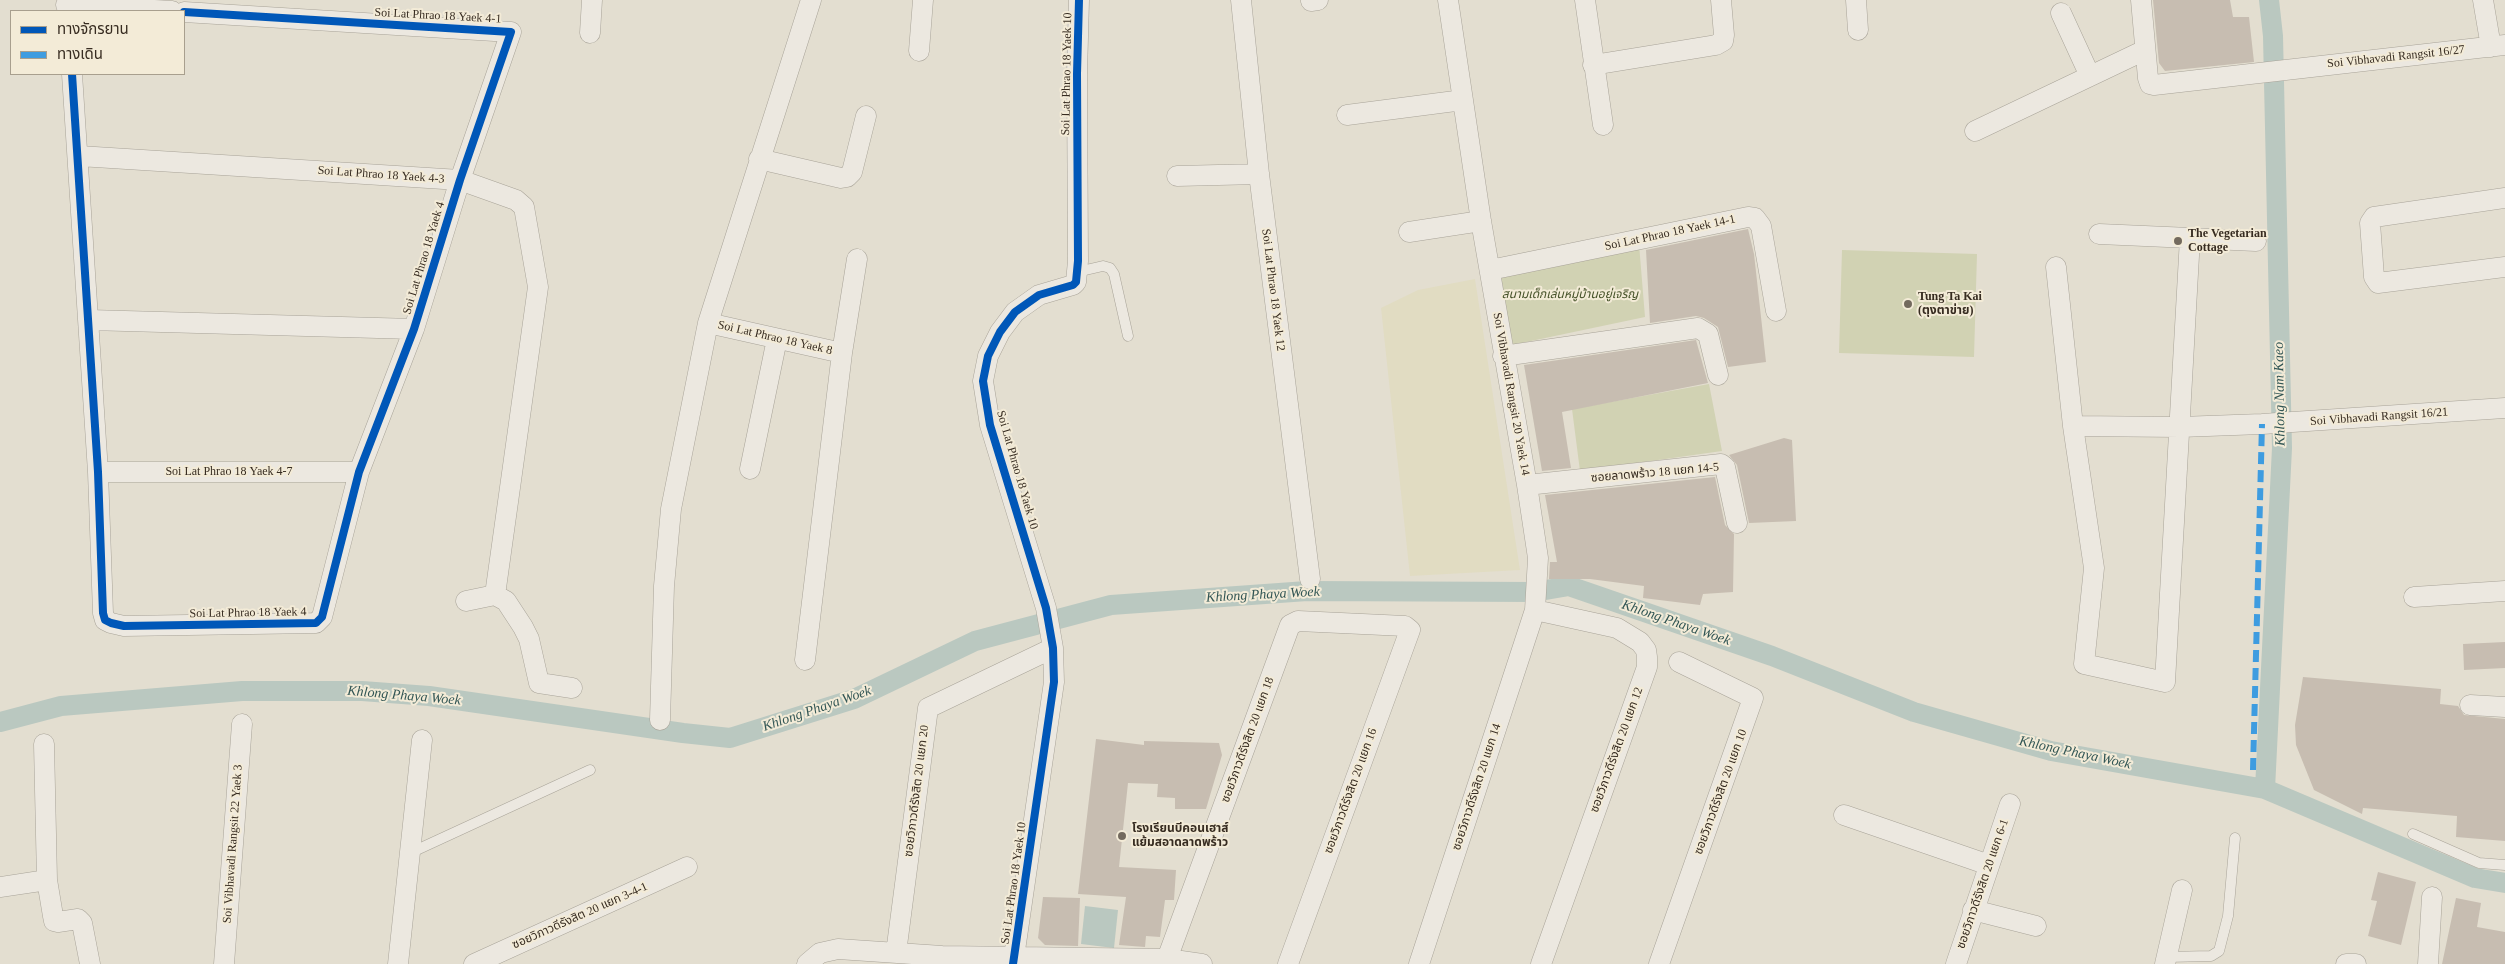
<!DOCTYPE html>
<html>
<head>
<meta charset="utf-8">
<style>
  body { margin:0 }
  #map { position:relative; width:2505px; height:964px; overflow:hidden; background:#e3ded0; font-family:"Times New Roman","Noto Sans Thai",serif }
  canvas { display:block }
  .legend { position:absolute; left:10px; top:10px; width:175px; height:65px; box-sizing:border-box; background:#f3ebd7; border:1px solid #a89f8e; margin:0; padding:6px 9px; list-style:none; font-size:15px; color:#372c21 }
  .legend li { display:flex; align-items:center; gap:10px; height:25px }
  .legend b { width:25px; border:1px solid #a89f8e }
</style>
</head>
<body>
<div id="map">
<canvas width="2505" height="964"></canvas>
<ul class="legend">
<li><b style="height:6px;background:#0057b8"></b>ทางจักรยาน</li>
<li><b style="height:6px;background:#3e9ce0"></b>ทางเดิน</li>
</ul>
</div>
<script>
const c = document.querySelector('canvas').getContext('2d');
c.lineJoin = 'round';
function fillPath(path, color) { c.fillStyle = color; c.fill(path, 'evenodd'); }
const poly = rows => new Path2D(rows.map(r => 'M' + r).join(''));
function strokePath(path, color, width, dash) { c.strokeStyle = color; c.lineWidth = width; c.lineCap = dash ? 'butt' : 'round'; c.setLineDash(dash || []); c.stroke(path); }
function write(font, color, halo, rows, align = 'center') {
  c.font = font + ' "Times New Roman","Noto Sans Thai",serif'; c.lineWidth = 4; c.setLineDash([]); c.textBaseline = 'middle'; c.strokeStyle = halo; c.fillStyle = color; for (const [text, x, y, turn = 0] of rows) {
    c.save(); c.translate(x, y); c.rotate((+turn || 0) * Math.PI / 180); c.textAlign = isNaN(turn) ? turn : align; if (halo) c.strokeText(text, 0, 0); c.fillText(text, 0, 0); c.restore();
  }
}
fillPath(poly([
  [1475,279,1520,570,1410,576,1381,308,1418,290]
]), '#e1dcc2');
fillPath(poly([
  [1639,244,1645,317,1512,345,1497,274],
  [1842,250,1977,254,1974,357,1839,353],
  [1709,384,1722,451,1580,471,1572,409]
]), '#d1d2b3');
fillPath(poly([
  [1085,906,1118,910,1114,948,1081,944]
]), '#bac8c0');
strokePath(poly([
  [0,722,61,706,242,691,362,691,429,696,683,733,730,738,854,699,975,641,1111,605,1307,591,1534,592,1569,586,1772,656,1914,712,2051,751,2265,789,2475,878,2505,883],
  [2265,789,2282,448,2273,36,2269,0]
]), '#bac8c0', 20);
fillPath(poly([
  [2153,0,2230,0,2233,17,2249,17,2254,62,2165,71,2159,63],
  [1748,229,1754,254,1766,362,1728,367,1718,327,1704,318,1696,316,1650,323,1646,250],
  [1696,340,1708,383,1562,412,1571,468,1542,471,1524,365],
  [1784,438,1792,440,1796,521,1749,523,1737,465,1729,455],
  [1715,477,1725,525,1734,534,1733,592,1703,594,1700,605,1643,598,1644,586,1590,579,1549,579,1550,562,1557,562,1545,495],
  [2505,642,2505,668,2464,670,2463,644],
  [2303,677,2441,689,2440,704,2458,706,2464,715,2505,719,2505,841,2456,837,2457,816,2363,808,2362,814,2314,790,2296,745,2295,725],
  [1096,739,1144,745,1144,741,1219,743,1222,755,1206,809,1175,809,1175,798,1157,797,1158,784,1128,783,1119,867,1176,870,1174,900,1165,900,1160,937,1146,936,1145,947,1119,945,1126,897,1078,894],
  [2378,872,2416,882,2401,945,2368,936,2377,901,2371,900],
  [1043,897,1080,898,1078,946,1045,945,1038,938],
  [2456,898,2481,903,2477,927,2505,932,2505,964,2442,964]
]), '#c7bdb1');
const service = poly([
  [1077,272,1103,266,1110,268,1114,274,1128,336],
  [2413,834,2479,863,2505,865],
  [410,853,590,770],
  [2166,957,2211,956,2219,951,2228,916,2235,838]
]);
const minor = poly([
  [1241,0,1259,174,1310,579],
  [1585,0,1603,125],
  [1856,0,1858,30],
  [2141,0,2148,78,2150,84,2154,85,2505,45],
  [2483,0,2491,47],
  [1311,1,1318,0],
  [66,5,172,11],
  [2061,13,2090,76],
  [590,33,592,0],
  [919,51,923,0],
  [1593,65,1716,45,1723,41,1724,35,1721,0],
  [72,74,98,472,103,613,105,620,111,623,124,626,316,623,322,617,359,472,414,329,460,180,511,32,184,12],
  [1347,115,1463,100],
  [1975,131,2145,50],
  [79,156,460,180,516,200,524,207,538,287,495,595,466,601],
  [759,159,841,178,847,177,852,172,866,116],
  [1177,176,1259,174],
  [2505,198,2374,217,2370,223,2374,277,2378,283,2505,267],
  [1409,232,1481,221],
  [2190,238,2256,241],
  [2056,267,2073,426,2094,568,2084,664,2165,682,2190,238,2099,234],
  [1490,270,1748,217,1755,218,1761,226,1776,311],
  [89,320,414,329],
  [842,353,857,259],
  [1503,356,1698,328,1708,334,1718,375],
  [2073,426,2180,427,2262,424,2505,408],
  [750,469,777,339],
  [98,472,359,472],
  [1527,485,1721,464,1725,467,1737,523],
  [495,595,506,601,523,627,529,639,539,683,572,688],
  [2414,597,2505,591],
  [1535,610,1617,628,1640,642,1646,650,1647,657,1647,667,1541,964],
  [805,660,842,353,708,323,811,0],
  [2470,705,2505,707],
  [660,720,664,586,671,509,708,323],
  [44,744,47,880,53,916,54,921,58,922,78,919,82,923,90,964],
  [1844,815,1989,865],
  [0,887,47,880],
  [1973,910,2036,926],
  [896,953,928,708,1053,648],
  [1167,959,1290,625,1298,621,1405,626,1410,630,1288,964],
  [224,964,242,724],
  [398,964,422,740],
  [474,964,687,867],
  [807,964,820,953,838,949,942,956,1167,959,1202,964],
  [1013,964,1054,682,1053,648,1046,608,990,425,983,381,988,356,1000,332,1015,312,1039,295,1073,285,1076,282,1078,261,1077,74,1079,0],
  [1419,964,1535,610,1538,558,1527,485,1481,221,1448,0],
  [1659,964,1753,698,1679,662],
  [1956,964,2010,804],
  [2165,964,2182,890],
  [2346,964,2356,964],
  [2428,964,2432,897]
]);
strokePath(service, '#a8a398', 11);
strokePath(minor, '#a8a398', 21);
strokePath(service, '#ece8e0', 10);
strokePath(minor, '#ece8e0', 20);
strokePath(poly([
  [2253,770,2262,424]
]), '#3e9ce0', 6, [12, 6]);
strokePath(poly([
  [72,74,98,472,103,613,105,620,111,623,124,626,316,623,322,617,359,472,414,329,460,180,511,32,184,12],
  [1013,964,1054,682,1053,648,1046,608,990,425,983,381,988,356,1000,332,1015,312,1039,295,1073,285,1076,282,1078,261,1077,74,1079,0]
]), '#0057b8', 8);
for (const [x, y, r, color] of [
  [2178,241,5,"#736a5e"],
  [1908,304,5,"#736a5e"],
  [1122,836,5,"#736a5e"]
]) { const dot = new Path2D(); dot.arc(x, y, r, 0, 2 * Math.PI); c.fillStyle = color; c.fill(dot); strokePath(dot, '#f3ebd7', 2); }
write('12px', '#372c21', '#f3ebd7', [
  ["Soi Lat Phrao 18 Yaek 4-1",438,16,3],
  ["Soi Vibhavadi Rangsit 16/27",2396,57,-6],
  ["Soi Lat Phrao 18 Yaek 10",1067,74,-89],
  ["Soi Lat Phrao 18 Yaek 4-3",381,175,4],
  ["Soi Lat Phrao 18 Yaek 14-1",1670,233,-12],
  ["Soi Lat Phrao 18 Yaek 4",424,258,-73],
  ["Soi Lat Phrao 18 Yaek 12",1273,290,83],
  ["Soi Lat Phrao 18 Yaek 8",775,338,13],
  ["Soi Vibhavadi Rangsit 20 Yaek 14",1511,394,80],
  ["Soi Vibhavadi Rangsit 16/21",2379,417,-4],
  ["Soi Lat Phrao 18 Yaek 10",1017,470,74],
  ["Soi Lat Phrao 18 Yaek 4-7",229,472],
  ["ซอยลาดพร้าว 18 แยก 14-5",1655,473,-5],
  ["Soi Lat Phrao 18 Yaek 4",248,613,-1],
  ["ซอยวิภาวดีรังสิต 20 แยก 18",1248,740,-70],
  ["ซอยวิภาวดีรังสิต 20 แยก 12",1617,750,-70],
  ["ซอยวิภาวดีรังสิต 20 แยก 14",1477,787,-72],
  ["ซอยวิภาวดีรังสิต 20 แยก 20",917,791,-83],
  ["ซอยวิภาวดีรังสิต 20 แยก 16",1351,791,-70],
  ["ซอยวิภาวดีรังสิต 20 แยก 10",1721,792,-70],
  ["Soi Vibhavadi Rangsit 22 Yaek 3",233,844,-86],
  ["Soi Lat Phrao 18 Yaek 10",1014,883,-82],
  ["ซอยวิภาวดีรังสิต 20 แยก 6-1",1983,884,-71],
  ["ซอยวิภาวดีรังสิต 20 แยก 3-4-1",580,916,-24]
]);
write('bold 12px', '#372c21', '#f3ebd7', [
  ["The Vegetarian",2188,234],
  ["Cottage",2188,248],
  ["Tung Ta Kai",1918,297],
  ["(ตุงตาข่าย)",1918,311],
  ["โรงเรียนบีคอนเฮาส์",1132,829],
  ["แย้มสอาดลาดพร้าว",1132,843]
], 'left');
write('italic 12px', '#465229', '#f3ebd7', [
  ["สนามเด็กเล่นหมู่บ้านอยู่เจริญ",1570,295]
]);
write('italic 14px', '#315554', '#f3ebd7', [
  ["Khlong Nam Kaeo",2280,394,-91],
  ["Khlong Phaya Woek",1263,595,-3],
  ["Khlong Phaya Woek",1676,623,19],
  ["Khlong Phaya Woek",404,696,5],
  ["Khlong Phaya Woek",817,709,-19],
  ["Khlong Phaya Woek",2075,753,12]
]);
</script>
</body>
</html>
